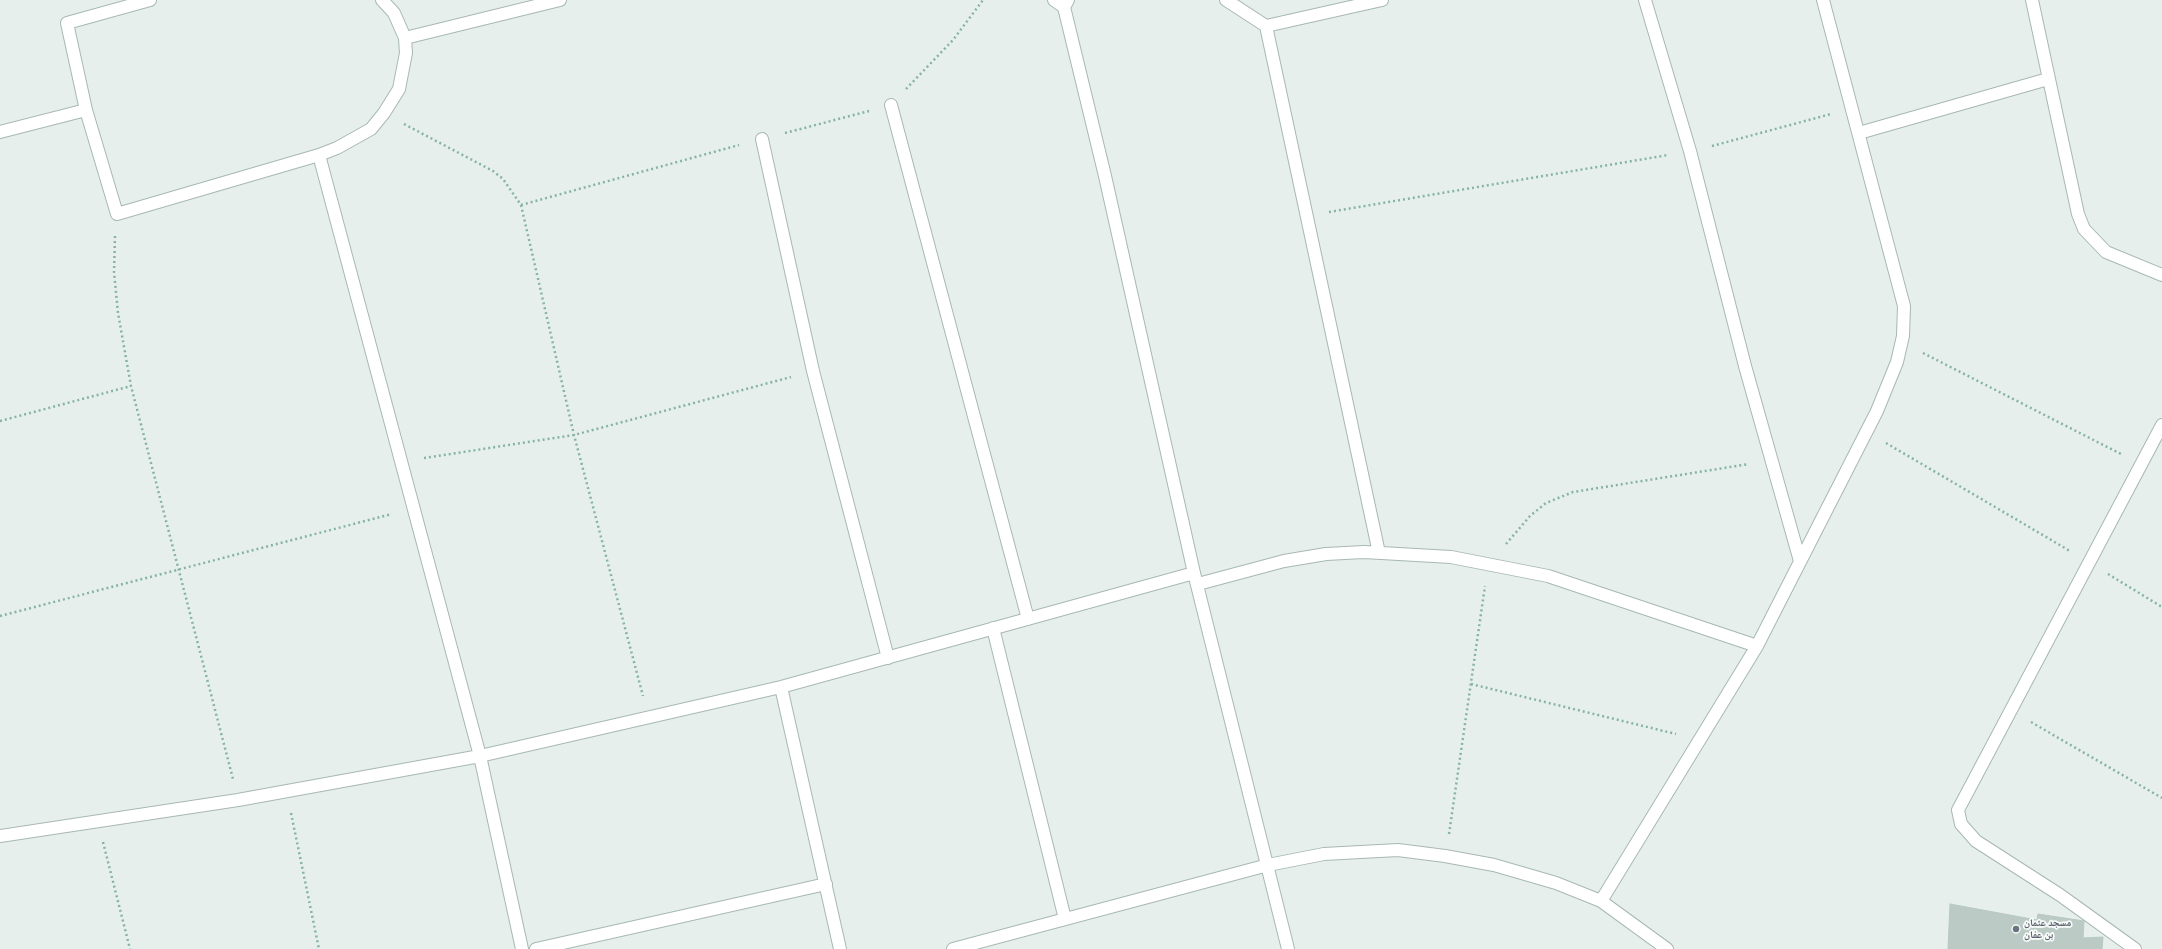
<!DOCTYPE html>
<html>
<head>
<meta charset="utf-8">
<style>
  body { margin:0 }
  canvas { display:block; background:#e6efeb }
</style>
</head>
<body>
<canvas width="2162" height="949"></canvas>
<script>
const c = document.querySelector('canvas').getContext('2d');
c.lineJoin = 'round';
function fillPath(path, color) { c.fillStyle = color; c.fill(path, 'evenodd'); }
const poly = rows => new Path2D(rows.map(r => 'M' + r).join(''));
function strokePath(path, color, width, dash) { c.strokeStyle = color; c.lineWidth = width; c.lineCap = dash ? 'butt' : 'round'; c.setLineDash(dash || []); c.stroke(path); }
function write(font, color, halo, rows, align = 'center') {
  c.font = font + ' Figtree,"Noto Naskh Arabic",sans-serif'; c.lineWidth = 3.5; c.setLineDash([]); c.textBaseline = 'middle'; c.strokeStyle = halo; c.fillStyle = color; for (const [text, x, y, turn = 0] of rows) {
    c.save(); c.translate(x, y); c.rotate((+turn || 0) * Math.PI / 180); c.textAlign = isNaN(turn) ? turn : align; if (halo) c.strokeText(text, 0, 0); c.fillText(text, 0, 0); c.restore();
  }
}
const building = poly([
  [1950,904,2037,920,2038,914,2084,921,2083,938,2103,937,2102,949,1948,949,1950,904]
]);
fillPath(building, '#bbcac4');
strokePath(building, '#b8c9c2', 1);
const street = poly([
  [150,0,67,23,86,110,117,214,319,155,337,148,371,129,384,113,399,89,406,53,405,38,394,13,382,0],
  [1054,0,1064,7],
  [1068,0,1064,7,1105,176,1194,573,1288,949],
  [1226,0,1266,26,1379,553],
  [1645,0,1690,151,1745,366,1800,561],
  [2032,0,2078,214,2084,229,2106,252,2162,275],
  [1266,26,1382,0],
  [405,38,560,0],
  [891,105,1028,619],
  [0,132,86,110],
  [1859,133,2048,79],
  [762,139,813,371,888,658],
  [319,155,480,756,522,949],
  [1198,584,1284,561,1326,554,1364,552,1451,557,1548,576,1757,646],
  [993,628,1065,919],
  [781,687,840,949],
  [0,836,238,800,480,756,781,687,1194,573],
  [1601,901,1757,646,1877,411,1897,362,1903,336,1904,306,1823,0],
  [536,949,826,884],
  [953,949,1268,865,1324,854,1398,850,1445,856,1494,865,1556,883,1601,901,1667,949],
  [2135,949,2060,895,1976,841,1961,824,1958,810,2162,425]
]);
strokePath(street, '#a8b8b2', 14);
strokePath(poly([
  [906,89,953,40,983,0],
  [404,124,493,171,503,179,521,205,574,435,643,696],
  [785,133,869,111],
  [1712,146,1831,114],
  [521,205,739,145],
  [1329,212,1668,155],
  [115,236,114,272,118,313,131,386,233,779],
  [1923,353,2121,454],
  [0,421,131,386],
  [1886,443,2070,551],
  [424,458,574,435,791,377],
  [1506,544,1530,516,1546,503,1573,492,1749,464],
  [2108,574,2162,607],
  [0,616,392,514],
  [1471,684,1676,734],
  [2031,722,2162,798],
  [291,813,319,949],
  [1449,834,1485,586],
  [103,842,130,949]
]), '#86b3a5', 2.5, [2, 3]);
strokePath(street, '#fff', 12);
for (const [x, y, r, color] of [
  [2016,929,4,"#6b7280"]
]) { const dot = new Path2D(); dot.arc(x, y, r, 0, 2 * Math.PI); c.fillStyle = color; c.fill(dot); strokePath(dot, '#f7fbf9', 1.5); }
write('bold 10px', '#5b616d', '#f7fbf9', [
  ["مسجد عثمان",2024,923],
  ["بن عفان",2024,935]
], 'left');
</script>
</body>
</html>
